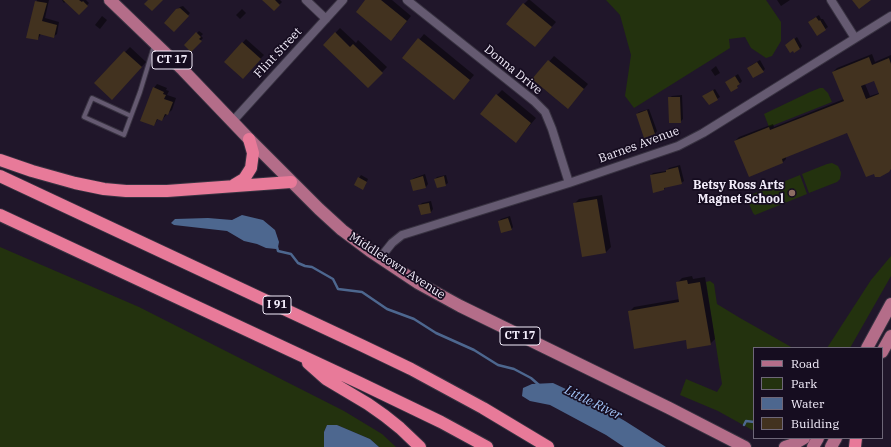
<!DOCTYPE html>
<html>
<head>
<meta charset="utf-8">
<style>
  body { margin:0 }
  #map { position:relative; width:891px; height:447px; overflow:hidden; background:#20162a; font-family:"IBM Plex Serif",serif }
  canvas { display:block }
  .legend { position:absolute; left:753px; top:347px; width:130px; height:92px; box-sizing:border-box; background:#160d20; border:1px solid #6e6778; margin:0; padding:5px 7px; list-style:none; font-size:12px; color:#f3edfb }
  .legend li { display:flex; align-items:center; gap:8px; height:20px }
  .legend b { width:20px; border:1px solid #6e6778 }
</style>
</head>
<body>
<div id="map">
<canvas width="891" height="447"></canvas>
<ul class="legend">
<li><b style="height:5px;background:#b46d89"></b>Road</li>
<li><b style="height:11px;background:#23320e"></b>Park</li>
<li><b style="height:11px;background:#4d678f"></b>Water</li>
<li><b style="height:11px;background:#42321f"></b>Building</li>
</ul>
</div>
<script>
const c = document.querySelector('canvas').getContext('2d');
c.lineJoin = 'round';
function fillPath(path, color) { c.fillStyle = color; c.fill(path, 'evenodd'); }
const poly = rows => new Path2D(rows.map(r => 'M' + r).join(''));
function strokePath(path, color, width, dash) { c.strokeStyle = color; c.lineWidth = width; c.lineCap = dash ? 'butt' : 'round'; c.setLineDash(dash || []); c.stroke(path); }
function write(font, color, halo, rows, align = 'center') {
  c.font = font + ' "IBM Plex Serif",serif'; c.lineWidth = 3.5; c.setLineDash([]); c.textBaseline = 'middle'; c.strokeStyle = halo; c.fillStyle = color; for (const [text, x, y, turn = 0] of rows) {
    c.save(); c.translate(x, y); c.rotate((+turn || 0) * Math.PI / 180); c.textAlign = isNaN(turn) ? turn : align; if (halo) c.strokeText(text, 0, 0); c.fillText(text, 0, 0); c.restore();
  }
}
fillPath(poly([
  [606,0,766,0,781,22,781,41,772,56,766,58,751,48,745,37,729,39,730,48,634,108,625,96,631,55,620,15],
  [820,88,823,88,828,93,832,102,769,127,764,114,810,92],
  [832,163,838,166,840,170,841,173,840,179,837,182,809,193,802,174,827,164],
  [800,175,807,194,755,215,753,213,747,199,748,196],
  [0,247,139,307,344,411,382,434,396,447,379,447,370,439,337,425,327,425,324,432,324,447,0,447],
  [891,256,891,276,850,348,827,348,871,280],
  [710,281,714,284,717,304,740,318,793,348,754,348,754,431,718,411,680,395,686,379,717,392,722,384,706,282]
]), '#23320e');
fillPath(poly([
  [242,215,263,220,275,230,279,242,278,247,276,249,266,248,257,244,244,241,227,231,174,225,171,223,175,219,208,218,232,220],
  [553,383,585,398,625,421,666,447,624,447,606,435,550,405,530,401,522,396,523,388,532,384],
  [327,425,337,425,370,439,379,447,324,447,324,432]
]), '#4d678f');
fillPath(poly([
  [37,0,49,0,45,18,59,22,57,34,53,37,41,34,38,39,28,37],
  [62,0,86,0,89,3,79,14,66,1,64,3],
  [269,0,280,0,282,2,274,10],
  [367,0,392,0,411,16,396,35],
  [528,0,530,0,556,22,535,46,524,4],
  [777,0,790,0,781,6],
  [183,6,190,13,174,31,165,23,180,7],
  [242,9,246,13,240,19,236,15],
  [819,15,821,19,823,19,828,27,817,35,811,20],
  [102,16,107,20,100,29,95,25],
  [340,28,356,43,358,40,387,67,368,87,324,45],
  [199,31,203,34,201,36,203,38,191,51,185,45],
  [424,34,474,75,458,94,404,58],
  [797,37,802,46,800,49,786,45],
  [246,39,264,55,246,74,225,62],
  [130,47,146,62,112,99,95,83],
  [872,54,875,62,891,55,891,167,848,132,786,156,786,159,783,162,735,141,739,137,773,124,774,127,844,99,833,72,837,68],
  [874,80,879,93,870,96,865,84],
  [554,56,588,84,573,102,534,79],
  [760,60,765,69,763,71,750,66],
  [716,66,720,73,715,76,711,70],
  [738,74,742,81,737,87,726,82],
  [157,84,167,88,166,90,169,91,167,95,176,98,172,110,167,114,162,120,158,119,154,125,154,88],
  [715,89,720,97,709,104,706,94],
  [502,90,536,118,520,137,497,95],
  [682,95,683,119,680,122,669,98,672,96],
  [649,109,657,131,655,134,637,114,639,112],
  [680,165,684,181,681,183,666,187,664,189,651,175,653,173,666,171,669,168],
  [425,174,428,184,426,187,411,180,414,178],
  [361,175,368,179,365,186,359,178],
  [446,175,448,183,445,185,435,179,437,177],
  [602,195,611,247,606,252,574,204,579,199],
  [431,201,433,209,431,212,422,214,419,206,422,203],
  [510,216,513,227,511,230,499,221,501,219],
  [692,276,693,279,705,277,715,339,710,344,687,339,629,312,634,307,680,299,677,283,682,278]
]), '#0007');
strokePath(poly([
  [277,247,278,251,291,254,298,263,305,266,312,267,333,279,338,289,362,292,387,309,414,319,436,333,474,350,498,365,514,369,531,378,539,385],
  [744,425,746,421,754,422]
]), '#4d678f', 2.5);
fillPath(poly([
  [63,0,79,0,82,2,83,1,88,6,79,15],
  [148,0,163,0,152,11,144,4],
  [262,0,275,0,280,5,274,11],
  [365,0,381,0,407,21,391,41,356,12],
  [852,0,871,0,859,9],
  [35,1,47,3,42,21,57,25,54,38,39,34,38,40,26,38],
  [523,3,552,27,535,47,506,24],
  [180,8,189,16,174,32,164,23,176,9],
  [816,17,819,21,820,20,826,30,817,36,808,22],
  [196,32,201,37,199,39,202,41,191,52,184,45],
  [335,32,350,47,353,44,383,73,368,88,323,45],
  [418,38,470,80,454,100,402,58],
  [794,38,800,49,794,53,793,51,790,53,785,45],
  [242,42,261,59,243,79,224,62],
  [124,51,142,67,112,100,94,83],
  [869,57,872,65,889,58,891,64,891,169,889,172,880,177,875,177,874,174,866,177,847,133,782,159,783,163,749,177,734,141,769,127,770,130,844,101,832,72],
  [874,81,879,94,866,99,861,86],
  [548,60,584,89,568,109,532,79],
  [757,62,764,72,753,78,747,68],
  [735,76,740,84,737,86,738,88,731,92,725,82],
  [153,87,164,92,163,94,166,95,164,99,173,102,168,115,165,114,162,121,157,119,154,126,140,121],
  [713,90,718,100,709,105,702,96],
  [496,94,531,123,516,143,480,114],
  [668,97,680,97,681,123,669,123],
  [647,110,655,134,644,138,636,114],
  [678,167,682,184,664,188,664,190,653,193,650,175,666,172,666,170],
  [423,176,426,188,413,191,410,180],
  [444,176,446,186,437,188,434,179],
  [358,177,367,182,363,190,354,185],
  [597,199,606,253,582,257,573,203],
  [429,203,431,213,421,215,418,205],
  [508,218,512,230,501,233,498,221],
  [687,280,688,284,700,282,711,345,687,349,686,340,634,349,628,311,679,302,676,282]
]), '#42321f');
const lane = poly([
  [131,116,92,98,84,117,124,135,140,92,154,46]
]);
const street = poly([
  [306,0,326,19],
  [407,0,534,101,545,112,552,129,569,183],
  [831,0,855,38],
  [232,122,343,0],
  [380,258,392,243,402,235,569,183,678,146,703,133,891,16]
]);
const primary = poly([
  [110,0,183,70,249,139,319,209,342,230,370,251,418,283,460,306,669,408,745,447],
  [867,348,891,304],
  [882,352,891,336],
  [785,447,794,444,804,438],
  [813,447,818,438],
  [831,447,836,438]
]);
const highway = poly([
  [0,160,32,171,75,183,104,189,126,191,167,191,291,182],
  [0,176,363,346,411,369,483,408,548,447],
  [234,185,244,179,251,168,253,153,249,139],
  [0,215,360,383,441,422,487,447],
  [308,363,326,379,368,404,385,416,400,428,420,447],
  [855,447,856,438]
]);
strokePath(lane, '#383241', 6);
strokePath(street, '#383241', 10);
strokePath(primary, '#383241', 14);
strokePath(highway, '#383241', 14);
strokePath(lane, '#655a71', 4);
strokePath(street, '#655a71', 8);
strokePath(primary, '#b46d89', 12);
strokePath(highway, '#e87a99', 12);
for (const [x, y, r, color] of [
  [792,193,4,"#8d6e63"]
]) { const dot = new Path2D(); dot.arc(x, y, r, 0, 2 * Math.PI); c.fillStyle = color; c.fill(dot); strokePath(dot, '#160d20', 1.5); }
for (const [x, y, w] of [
  [172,60,40],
  [277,305,28],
  [520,336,40]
]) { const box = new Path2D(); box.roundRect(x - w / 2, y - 9, w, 18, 3); c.fillStyle = '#160d20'; c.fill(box); strokePath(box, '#f3edfb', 1); }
write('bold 11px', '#f3edfb', null, [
  ["CT 17",172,60],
  ["I 91",277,305],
  ["CT 17",520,336]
]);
write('12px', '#f3edfb', '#160d20', [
  ["Flint Street",278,53,-47],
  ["Donna Drive",513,70,39],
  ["Barnes Avenue",639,145,-20],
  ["Middletown Avenue",397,266,33]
]);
write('bold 12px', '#f3edfb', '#160d20', [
  ["Betsy Ross Arts",784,186],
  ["Magnet School",784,200]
], 'right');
write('italic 13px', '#a2c4f7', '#160d20', [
  ["Little River",593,403,26]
]);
</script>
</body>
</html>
